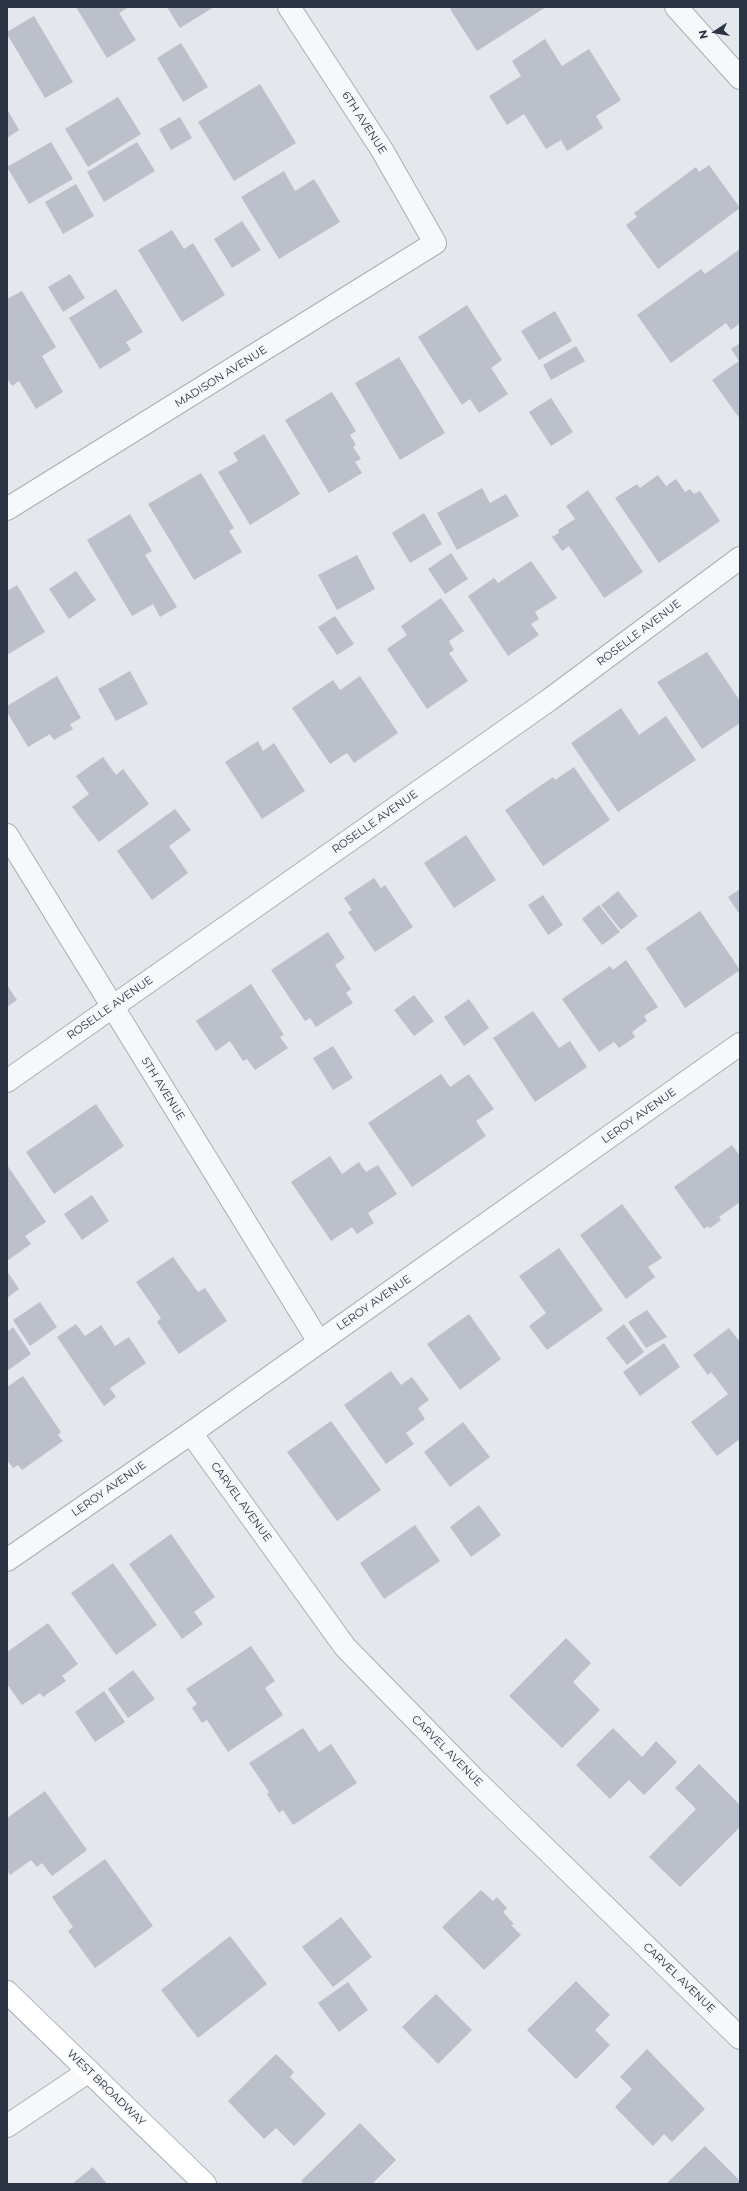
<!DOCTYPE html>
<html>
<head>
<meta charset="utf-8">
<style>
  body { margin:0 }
  #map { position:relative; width:747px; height:2191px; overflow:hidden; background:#e4e7ec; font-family:Montserrat,sans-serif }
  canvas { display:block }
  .frame { position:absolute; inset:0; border:8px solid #2b3445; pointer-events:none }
  .north { position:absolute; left:695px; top:12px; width:40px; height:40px; -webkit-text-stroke:3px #f4f6f9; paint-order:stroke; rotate:258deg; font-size:11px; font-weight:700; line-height:16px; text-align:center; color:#2b3445 }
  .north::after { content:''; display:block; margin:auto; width:14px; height:18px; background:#2b3445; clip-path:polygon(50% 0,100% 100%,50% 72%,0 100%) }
</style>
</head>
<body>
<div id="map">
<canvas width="747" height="2191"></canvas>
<div class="frame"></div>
<div class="north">N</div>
</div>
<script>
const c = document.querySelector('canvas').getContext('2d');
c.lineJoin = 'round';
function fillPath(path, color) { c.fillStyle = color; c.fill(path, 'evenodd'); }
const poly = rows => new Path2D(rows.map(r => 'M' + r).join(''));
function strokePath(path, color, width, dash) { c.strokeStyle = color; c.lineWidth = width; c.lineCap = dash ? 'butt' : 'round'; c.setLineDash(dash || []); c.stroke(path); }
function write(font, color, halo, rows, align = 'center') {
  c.font = font + ' Montserrat,sans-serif'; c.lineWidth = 3; c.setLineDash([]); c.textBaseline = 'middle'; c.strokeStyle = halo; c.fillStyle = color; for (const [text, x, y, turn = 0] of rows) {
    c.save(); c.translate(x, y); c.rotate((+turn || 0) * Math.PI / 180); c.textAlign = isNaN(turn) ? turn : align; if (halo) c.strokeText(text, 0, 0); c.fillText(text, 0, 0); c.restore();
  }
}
fillPath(poly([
  [76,7,129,7,119,13,136,40,107,58],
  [167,7,214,7,180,28],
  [454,7,546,7,477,51,450,9],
  [34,16,73,82,45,98,7,34,7,32],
  [545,39,562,66,589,49,621,100,596,116,603,128,567,151,561,140,546,149,524,114,507,125,489,96,521,76,512,61],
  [181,43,208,87,183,102,157,58],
  [260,84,296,143,234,181,198,122],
  [118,97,141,134,88,167,65,129],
  [7,109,19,130,7,138],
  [180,117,192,138,171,150,159,129],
  [51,142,73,179,29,204,7,167],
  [137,142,155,171,104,202,87,172],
  [709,165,740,208,658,269,626,225,637,217,634,213,696,167,699,172],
  [284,171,295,191,314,179,340,222,279,259,241,197],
  [76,184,94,216,63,234,45,202],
  [242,221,261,250,232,268,214,239],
  [172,230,184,249,193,243,225,295,182,322,138,250],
  [740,249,740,323,731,330,726,323,671,363,637,315,701,269,705,274],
  [70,274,85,298,63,312,48,287],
  [116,289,143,332,126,342,131,350,100,369,69,318],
  [22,291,56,347,42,356,63,392,36,409,19,381,12,386,7,378,7,299],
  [467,305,502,360,491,368,508,394,479,413,470,399,462,405,418,337],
  [555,311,572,341,539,360,521,331],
  [740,343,740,419,712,380,739,361,731,349],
  [576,346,585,361,551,380,543,365],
  [399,357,445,433,400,460,355,383],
  [332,392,356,431,350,435,356,445,353,447,361,459,355,462,362,473,329,493,285,420],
  [551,398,573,432,551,446,529,412],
  [264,434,300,494,250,525,218,472,238,461,233,453],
  [201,473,234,528,229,531,242,552,194,580,148,504],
  [658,475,666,486,676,479,685,492,690,489,694,494,700,491,720,521,659,563,615,498,637,484,640,488],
  [482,488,490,503,506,494,519,516,457,550,437,513],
  [588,490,643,572,604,598,569,546,562,551,552,537,559,533,558,530,575,519,566,506],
  [424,513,442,544,410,563,392,533],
  [130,514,152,551,145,555,177,607,160,617,153,604,132,616,87,540],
  [451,553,468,579,445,594,428,569],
  [357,555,375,589,337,610,318,575],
  [531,561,557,598,535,612,539,619,531,624,539,635,508,656,468,596,494,578,498,583],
  [76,571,96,600,69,619,49,589],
  [17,585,45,632,7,655,7,591],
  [441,598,464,631,449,641,454,650,449,653,468,681,427,709,387,649,407,635,401,626],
  [335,616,354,644,337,655,318,627],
  [707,652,740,701,740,723,702,749,657,682],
  [130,671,148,704,116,721,98,689],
  [57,676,81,718,70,724,73,729,54,740,50,734,28,747,7,712,7,706],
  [360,676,398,733,354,763,347,753,330,764,292,708,333,680,340,690],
  [621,708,639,735,666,716,696,760,618,812,571,743],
  [258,741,263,751,274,743,305,791,262,819,225,762],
  [103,757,116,775,123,769,149,804,99,842,72,807,89,794,76,776],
  [574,767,610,820,543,866,505,810,553,777,555,780],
  [175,809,191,830,169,846,188,873,152,900,117,851],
  [466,835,496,880,454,908,424,863],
  [374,878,381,888,385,885,413,927,375,952,348,912,352,910,344,898],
  [740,889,740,915,728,897],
  [618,891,638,916,621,930,601,905],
  [543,895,563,925,548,935,528,905],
  [599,905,620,932,602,945,582,919],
  [700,911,740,970,685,1008,646,948],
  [328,932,345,958,335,965,351,989,346,993,353,1003,316,1027,310,1018,305,1021,271,970],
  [626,960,658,1007,644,1016,647,1021,632,1032,635,1037,619,1048,614,1042,599,1052,562,999,610,966,613,970],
  [251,984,284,1035,280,1037,288,1048,255,1070,247,1059,243,1061,230,1041,216,1051,196,1021],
  [7,985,17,1000,7,1007],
  [414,995,434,1021,414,1036,394,1010],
  [469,999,489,1028,464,1046,444,1017],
  [533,1011,559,1048,570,1041,587,1067,535,1102,493,1038],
  [333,1046,353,1078,333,1090,313,1058],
  [441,1074,450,1087,469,1074,494,1109,476,1121,486,1136,412,1187,368,1123],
  [96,1104,124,1146,54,1194,26,1152],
  [732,1145,740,1156,740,1202,719,1217,721,1220,710,1228,708,1226,704,1229,674,1187],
  [330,1156,342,1174,359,1162,366,1172,378,1165,397,1194,368,1213,374,1223,357,1234,352,1227,331,1241,291,1182],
  [7,1165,46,1222,25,1236,31,1244,7,1261],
  [92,1195,109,1221,82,1240,64,1214],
  [622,1204,662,1258,648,1267,655,1277,626,1299,580,1235],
  [559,1248,603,1310,547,1350,529,1326,546,1313,519,1276],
  [173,1257,198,1292,205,1288,227,1321,179,1354,157,1322,161,1318,136,1282],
  [7,1271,19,1289,7,1298],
  [40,1302,57,1327,30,1346,13,1320],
  [647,1310,667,1337,646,1348,628,1322],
  [469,1314,501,1359,460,1390,427,1344],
  [76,1324,85,1336,101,1325,115,1346,129,1337,146,1363,110,1388,116,1397,104,1406,57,1337],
  [624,1324,644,1352,627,1365,606,1338],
  [13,1327,31,1354,7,1371,7,1332],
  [729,1328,740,1342,740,1439,717,1456,691,1422,728,1394,711,1372,708,1375,693,1355],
  [664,1343,680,1367,640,1396,623,1372],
  [391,1371,401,1385,412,1377,429,1400,418,1408,425,1419,406,1433,414,1444,386,1464,344,1405],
  [23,1376,61,1432,58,1435,63,1441,22,1470,18,1465,13,1468,7,1460,7,1387],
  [331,1421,381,1490,337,1521,287,1452],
  [463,1422,490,1457,450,1487,424,1452],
  [479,1505,501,1535,471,1557,450,1527],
  [415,1525,440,1561,384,1599,360,1563],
  [171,1534,215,1597,194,1612,203,1624,182,1639,129,1564],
  [113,1563,157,1625,116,1655,71,1593],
  [48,1623,78,1664,62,1676,66,1681,43,1697,40,1693,22,1705,7,1684,7,1652],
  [566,1638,591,1663,573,1682,600,1710,562,1748,509,1696],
  [251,1646,275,1681,265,1688,283,1715,228,1752,207,1720,202,1723,192,1708,197,1704,186,1689],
  [133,1670,155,1699,128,1718,108,1689],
  [104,1691,125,1722,95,1742,75,1712],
  [303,1728,319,1752,331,1744,357,1783,293,1825,283,1810,279,1813,267,1794,269,1792,249,1763],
  [613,1728,642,1757,656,1741,677,1762,644,1795,629,1780,610,1799,576,1765],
  [699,1764,740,1805,740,1827,680,1887,649,1857,696,1809,675,1788],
  [45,1791,87,1850,52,1876,42,1863,37,1867,31,1860,10,1875,7,1870,7,1818],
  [105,1859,153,1926,95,1968,68,1931,73,1927,52,1897],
  [481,1890,493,1901,497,1897,507,1908,503,1912,514,1924,511,1925,521,1935,484,1970,442,1927],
  [341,1917,372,1957,333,1987,302,1947],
  [230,1936,267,1984,198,2038,161,1990],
  [576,1981,610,2015,595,2030,610,2045,576,2079,527,2030],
  [348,1982,368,2010,339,2032,318,2003],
  [436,1994,472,2030,438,2064,402,2027],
  [647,2049,705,2109,672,2142,664,2134,653,2146,615,2107,632,2089,620,2077],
  [276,2054,294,2072,290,2077,326,2114,294,2146,276,2128,264,2139,228,2101],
  [360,2123,396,2160,372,2184,304,2184,301,2181],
  [705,2146,740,2181,740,2184,666,2184],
  [93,2167,107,2184,72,2184]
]), '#bbc0ca');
const minor = poly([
  [676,7,740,78],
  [7,509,435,243,382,150,289,7],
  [7,835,319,1342],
  [7,1081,549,700,740,558],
  [191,1433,345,1647,473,1778,740,2038],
  [7,1560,191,1433,740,1044],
  [7,2126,89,2071]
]);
const secondary = poly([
  [7,1992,205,2184]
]);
strokePath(minor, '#a9aeb7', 24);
strokePath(secondary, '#a9aeb7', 24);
strokePath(minor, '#f7f8fa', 22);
strokePath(secondary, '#fff', 22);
write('11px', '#2b3445', '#f4f6f9', [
  ["6TH AVENUE",364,123,57],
  ["MADISON AVENUE",221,377,-32],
  ["ROSELLE AVENUE",639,633,-37],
  ["ROSELLE AVENUE",375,822,-35],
  ["ROSELLE AVENUE",110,1008,-35],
  ["5TH AVENUE",163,1089,58],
  ["LEROY AVENUE",639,1116,-35],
  ["LEROY AVENUE",374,1303,-35],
  ["LEROY AVENUE",109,1489,-35],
  ["CARVEL AVENUE",241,1502,54],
  ["CARVEL AVENUE",447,1751,45],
  ["CARVEL AVENUE",679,1978,44],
  ["WEST BROADWAY",106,2088,44]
]);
</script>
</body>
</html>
